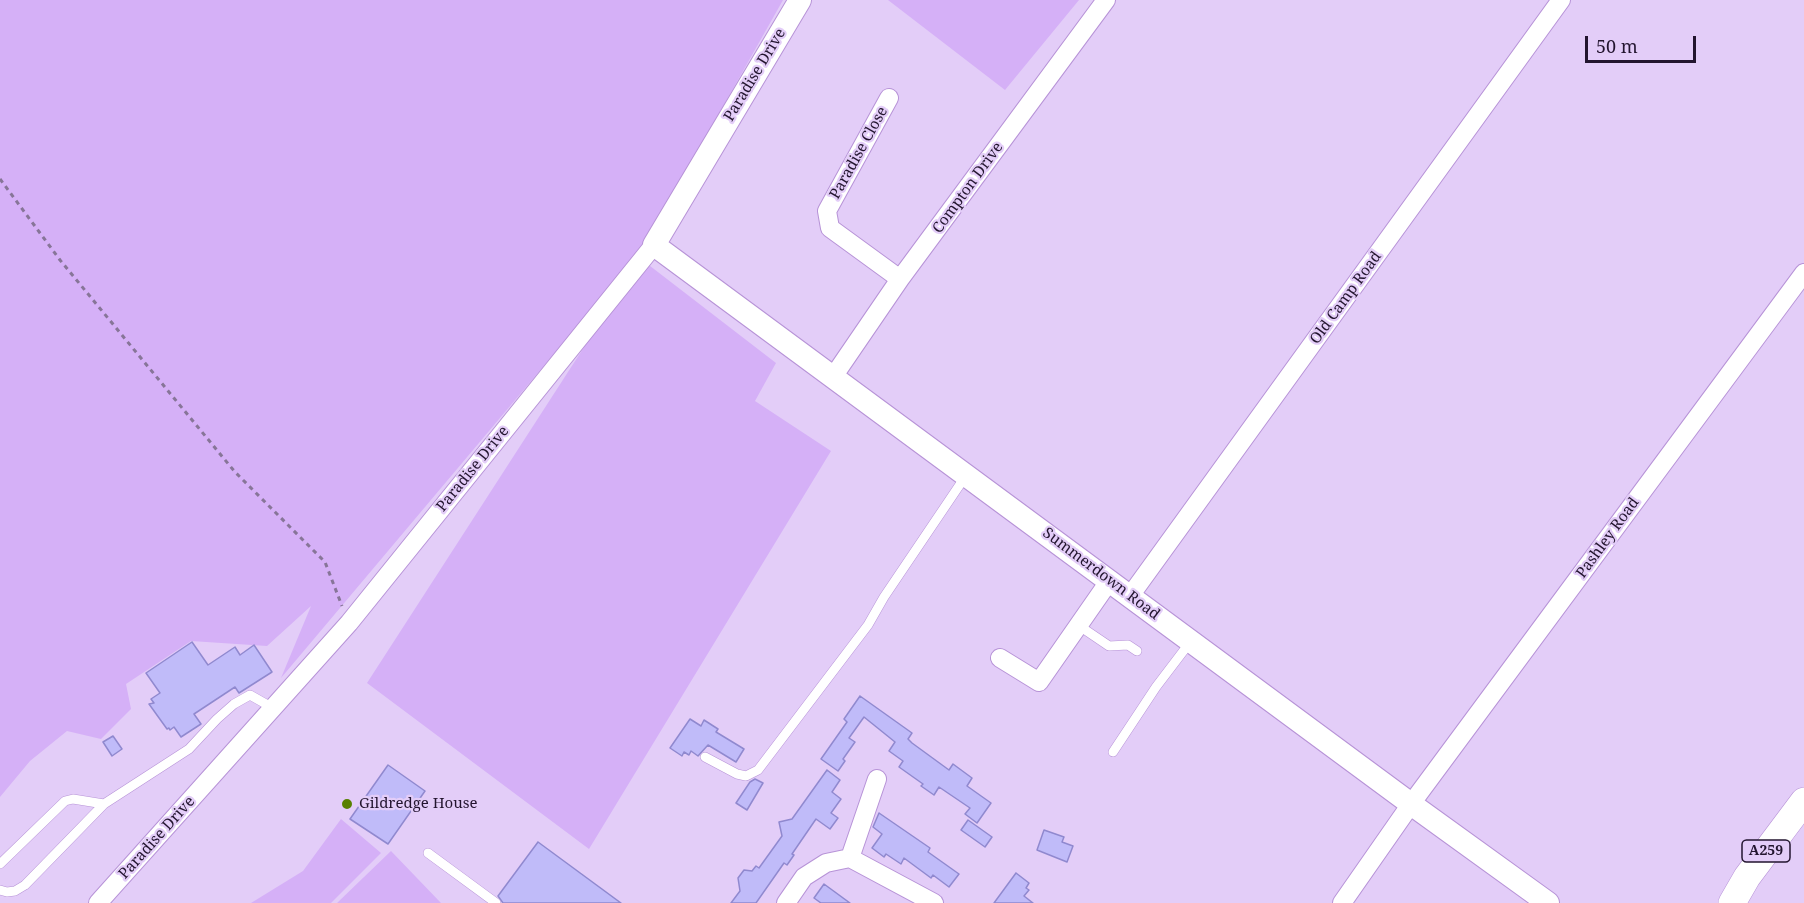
<!DOCTYPE html>
<html>
<head>
<meta charset="utf-8">
<style>
  body { margin:0 }
  #map { position:relative; width:1804px; height:903px; overflow:hidden; background:#e3cdf8; font-family:"Noto Serif",serif }
  canvas { display:block }
  .scale { position:absolute; left:1585px; top:36px; width:111px; height:27px; box-sizing:border-box; border:3px solid #23152f; border-top:0; padding-left:8px; font-size:18px; line-height:21px; white-space:nowrap; color:#23152f; -webkit-text-stroke:4px #e3cdf8; paint-order:stroke }
</style>
</head>
<body>
<div id="map">
<canvas width="1804" height="903"></canvas>
<div class="scale">50 m</div>
</div>
<script>
const c = document.querySelector('canvas').getContext('2d');
c.lineJoin = 'round';
function fillPath(path, color) { c.fillStyle = color; c.fill(path, 'evenodd'); }
const poly = rows => new Path2D(rows.map(r => 'M' + r).join(''));
function strokePath(path, color, width, dash) { c.strokeStyle = color; c.lineWidth = width; c.lineCap = dash ? 'butt' : 'round'; c.setLineDash(dash || []); c.stroke(path); }
function write(font, color, halo, rows, align = 'center') {
  c.font = font + ' "Noto Serif",serif'; c.lineWidth = 4.5; c.setLineDash([]); c.textBaseline = 'middle'; c.strokeStyle = halo; c.fillStyle = color; for (const [text, x, y, turn = 0] of rows) {
    c.save(); c.translate(x, y); c.rotate((+turn || 0) * Math.PI / 180); c.textAlign = isNaN(turn) ? turn : align; if (halo) c.strokeText(text, 0, 0); c.fillText(text, 0, 0); c.restore();
  }
}
fillPath(poly([
  [0,0,783,0,644,247,281,678,311,606,267,646,191,641,126,684,131,709,101,739,67,731,30,761,0,797],
  [888,0,1079,0,1005,90],
  [641,259,776,363,755,401,831,451,589,849,367,683],
  [341,819,381,853,331,903,251,903,303,871],
  [391,851,441,903,337,903]
]), '#d5b0f7');
const building = poly([
  [192,642,208,665,235,647,240,655,254,645,272,672,239,693,235,687,194,714,201,724,181,737,174,727,170,730,169,728,167,729,149,704,154,703,151,699,160,693,146,673,192,642],
  [860,696,912,733,908,739,912,743,949,770,953,764,972,778,967,786,991,803,977,823,965,814,970,808,939,787,934,795,921,786,923,784,899,767,903,761,889,751,895,742,864,717,849,738,855,742,843,759,845,761,838,771,821,759,847,722,844,719,860,696],
  [690,719,701,726,704,720,718,729,716,732,744,749,736,762,708,745,698,756,691,751,689,755,684,752,682,756,670,748,690,719],
  [113,736,122,749,112,756,103,742,113,736],
  [388,765,425,791,388,844,350,819,388,765],
  [827,770,840,780,832,792,841,799,831,813,838,818,830,829,816,819,792,854,794,855,787,865,784,863,756,903,731,903,740,891,738,878,744,870,752,871,756,866,759,868,782,836,779,822,792,819,827,770],
  [755,779,763,783,747,810,736,803,750,782,755,779],
  [879,813,930,848,928,852,959,874,949,887,933,875,931,878,904,858,901,864,886,854,884,857,872,848,882,834,873,827,879,813],
  [968,820,992,837,985,847,961,830,968,820],
  [1044,830,1064,837,1062,842,1073,846,1067,862,1037,850,1044,830],
  [538,842,621,903,503,903,498,896,538,842],
  [1016,873,1029,883,1026,888,1029,890,1024,896,1033,903,994,903,1016,873],
  [824,884,850,903,821,903,814,898,824,884]
]);
fillPath(building, '#c0bbf9');
strokePath(building, '#9089cf', 1.5);
const service = poly([
  [1078,625,1109,646,1128,645,1137,651],
  [1113,752,1156,687,1191,641],
  [705,757,737,774,746,776,758,770,868,625,884,597,965,477],
  [428,853,496,903],
  [0,864,65,801,73,799,104,804],
  [0,890,7,892,15,891,25,885,104,804,189,749,217,719,234,704,250,695,273,708]
]);
const minor = poly([
  [889,98,827,211,830,228,900,279],
  [833,377,900,279,1106,0],
  [1130,596,1561,0],
  [1000,658,1039,682,1110,580],
  [877,779,850,858,934,903],
  [98,903,349,623,654,245],
  [786,903,804,877,826,863,850,858],
  [1342,903,1411,804,1804,273]
]);
const tertiary = poly([
  [800,0,654,245,1411,804,1548,903]
]);
const primary = poly([
  [1732,903,1747,877,1804,801]
]);
strokePath(service, '#b793d7', 10);
strokePath(minor, '#b793d7', 20);
strokePath(tertiary, '#b793d7', 24);
strokePath(primary, '#b793d7', 28);
strokePath(poly([
  [0,179,60,260,235,472,325,562,342,606]
]), '#877598', 3, [4.5, 4.5]);
strokePath(service, '#fff', 9);
strokePath(minor, '#fff', 18);
strokePath(tertiary, '#fff', 22);
strokePath(primary, '#fff', 27);
for (const [x, y, r, color] of [
  [347,804,6,"#588000"]
]) { const dot = new Path2D(); dot.arc(x, y, r, 0, 2 * Math.PI); c.fillStyle = color; c.fill(dot); strokePath(dot, '#e3cdf8', 2); }
for (const [x, y, w] of [
  [1766,851,48]
]) { const box = new Path2D(); box.roundRect(x - w / 2, y - 11, w, 22, 4.5); c.fillStyle = '#e3cdf8'; c.fill(box); strokePath(box, '#23152f', 1.5); }
write('bold 14px', '#23152f', null, [
  ["A259",1766,851]
]);
write('15px', '#23152f', '#e3cdf8', [
  ["Paradise Drive",755,75,-59],
  ["Paradise Close",859,153,-61],
  ["Compton Drive",968,188,-54],
  ["Old Camp Road",1346,298,-54],
  ["Paradise Drive",473,469,-51],
  ["Pashley Road",1608,538,-54],
  ["Summerdown Road",1101,574,37],
  ["Paradise Drive",157,838,-48]
]);
write('15px', '#23152f', '#e3cdf8', [
  ["Gildredge House",359,804]
], 'left');
</script>
</body>
</html>
